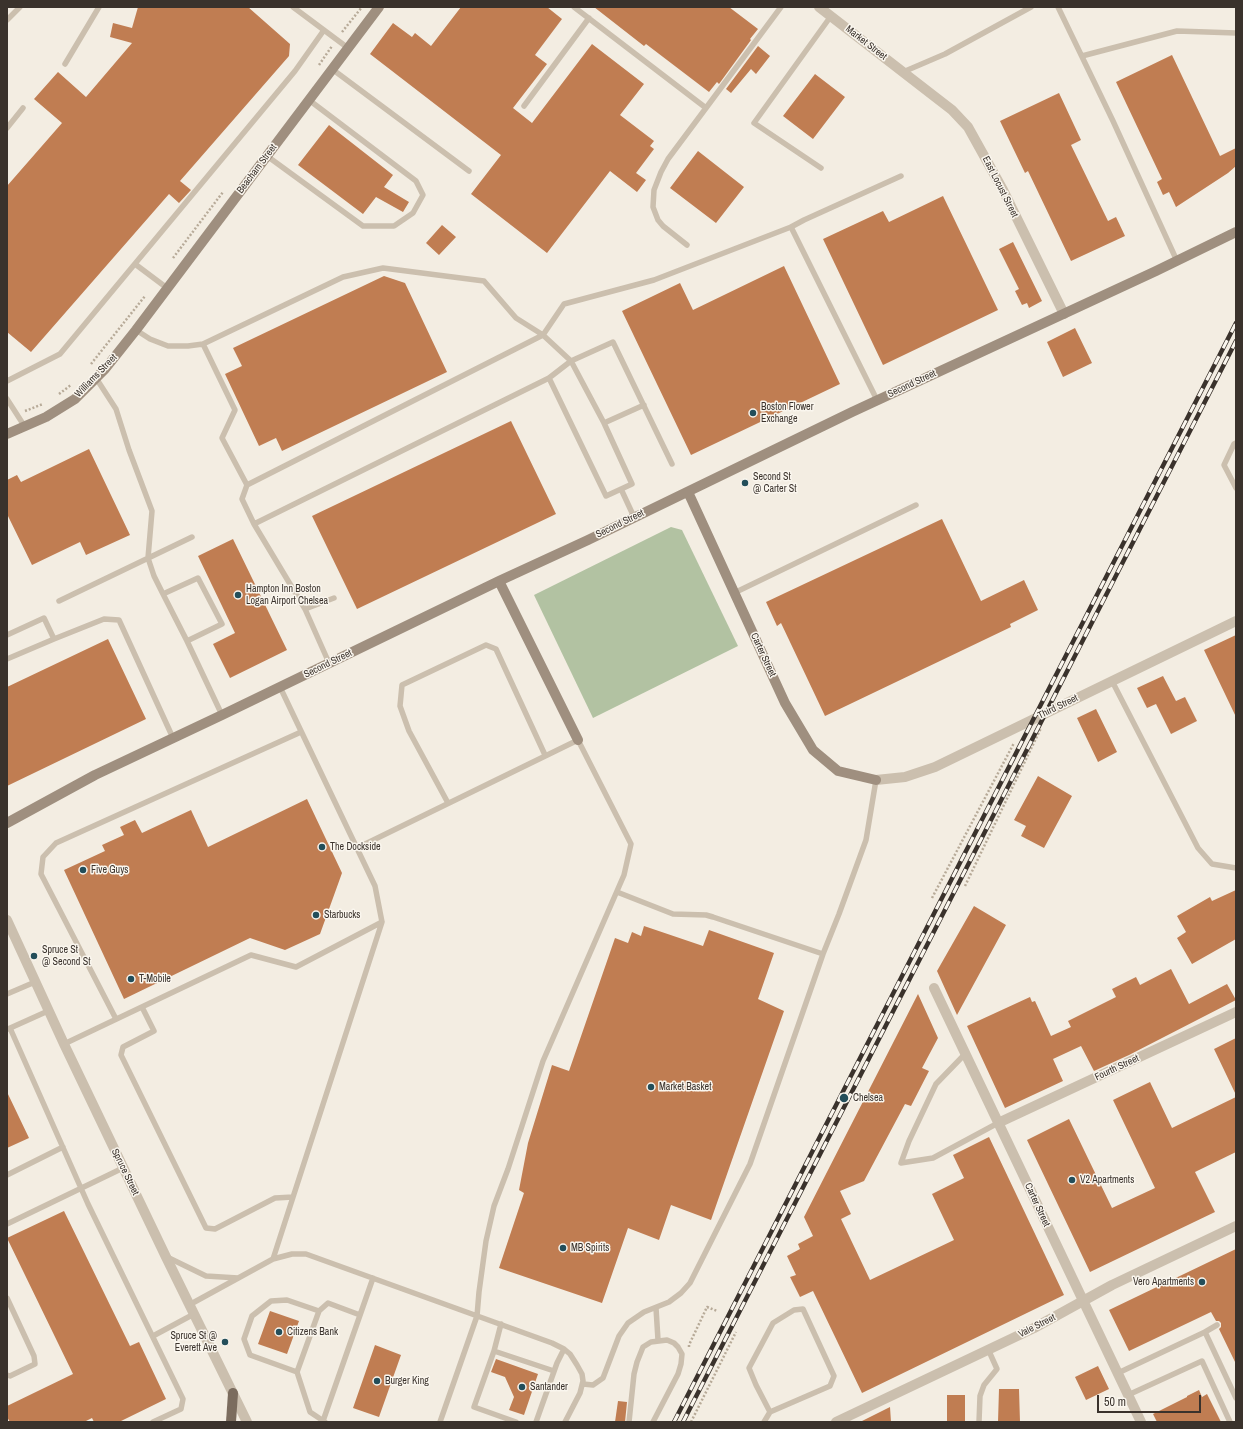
<!DOCTYPE html>
<html>
<head>
<meta charset="utf-8">
<style>
  body { margin:0 }
  #map { position:relative; width:1243px; height:1429px; overflow:hidden; background:#f3ede2; font-family:"Archivo Narrow",sans-serif }
  canvas { display:block }
  .frame { position:absolute; inset:0; border:8px solid #3a322c; pointer-events:none }
  .scale { position:absolute; left:1097px; top:1395px; width:104px; height:18px; box-sizing:border-box; border:2px solid #3a322c; border-top:0; padding-left:5px; font-size:12px; line-height:14px; white-space:nowrap; color:#3a322c; -webkit-text-stroke:3px #faf6ee; paint-order:stroke }
</style>
</head>
<body>
<div id="map">
<canvas width="1243" height="1429"></canvas>
<div class="frame"></div>
<div class="scale">50 m</div>
</div>
<script>
const c = document.querySelector('canvas').getContext('2d');
c.lineJoin = 'round';
function fillPath(path, color) { c.fillStyle = color; c.fill(path, 'evenodd'); }
const poly = rows => new Path2D(rows.map(r => 'M' + r).join(''));
function strokePath(path, color, width, dash) { c.strokeStyle = color; c.lineWidth = width; c.lineCap = dash ? 'butt' : 'round'; c.setLineDash(dash || []); c.stroke(path); }
function write(font, color, halo, rows, align = 'center') {
  c.font = font + ' "Archivo Narrow",sans-serif'; c.lineWidth = 3; c.setLineDash([]); c.textBaseline = 'middle'; c.strokeStyle = halo; c.fillStyle = color; for (const [text, x, y, turn = 0] of rows) {
    c.save(); c.translate(x, y); c.rotate((+turn || 0) * Math.PI / 180); c.textAlign = isNaN(turn) ? turn : align; if (halo) c.strokeText(text, 0, 0); c.fillText(text, 0, 0); c.restore();
  }
}
fillPath(poly([
  [671,527,682,530,738,646,593,718,534,595]
]), '#b2c2a2');
fillPath(poly([
  [138,7,248,7,290,44,289,56,180,181,191,190,179,203,169,194,31,352,7,332,7,186,62,123,34,99,58,72,86,97,132,43,110,37,113,23,132,28],
  [461,7,547,7,562,19,535,55,547,64,513,108,532,123,592,44,644,84,620,115,654,141,650,146,654,149,636,173,646,180,637,192,610,171,547,253,471,194,501,155,370,54,393,23,412,37,415,33,431,46],
  [594,7,729,7,758,29,750,39,751,40,719,84,717,82,709,92,646,44,644,46],
  [758,46,770,56,756,74,751,69,731,93,726,89],
  [1172,55,1220,156,1236,148,1236,166,1228,173,1176,207,1169,192,1163,195,1157,182,1162,179,1116,82],
  [815,74,845,97,813,139,783,116],
  [1059,93,1081,140,1071,145,1108,221,1116,217,1125,236,1071,261,1028,171,1025,173,1000,121],
  [329,125,393,175,384,187,409,202,403,212,376,197,363,214,298,165],
  [698,151,744,187,716,223,670,188],
  [943,196,998,310,883,365,823,239,883,211,889,222],
  [442,225,456,237,439,255,426,243],
  [1013,242,1042,301,1029,308,1027,303,1022,305,1015,291,1019,289,999,249],
  [784,266,840,384,691,455,622,311,680,283,693,310],
  [384,276,405,283,447,372,282,451,276,438,259,446,225,374,242,366,233,348],
  [1075,328,1092,363,1063,377,1047,342],
  [511,421,556,514,357,609,312,516],
  [89,449,130,535,86,555,80,542,32,565,7,514,7,480,17,475,21,482],
  [942,519,981,601,1024,580,1038,610,1010,624,1011,627,825,716,781,623,777,626,766,602],
  [233,539,287,650,230,678,213,644,235,633,198,556],
  [1236,635,1236,717,1204,650],
  [108,639,146,719,7,786,7,687],
  [1163,676,1176,701,1185,697,1197,721,1171,734,1156,704,1147,708,1137,688],
  [1096,709,1117,752,1098,762,1077,718],
  [1038,776,1072,796,1044,848,1021,836,1026,826,1014,820],
  [307,799,342,873,320,934,285,950,250,938,124,999,64,870,105,851,102,845,124,835,120,827,135,820,142,833,191,810,208,847],
  [1236,890,1236,939,1192,964,1177,938,1186,932,1177,916,1210,897,1212,901],
  [974,906,1006,925,957,1015,937,971],
  [644,926,703,946,709,930,774,953,758,999,784,1011,711,1220,671,1205,659,1240,628,1228,602,1303,499,1268,524,1193,519,1190,528,1143,552,1065,569,1071,615,938,628,943,632,932,641,936],
  [1171,969,1189,1004,1227,984,1236,1000,1129,1055,1094,1071,1081,1046,1053,1059,1063,1081,1005,1108,967,1026,1030,997,1032,1002,1035,1001,1051,1036,1071,1027,1068,1021,1116,997,1112,989,1136,977,1140,985],
  [918,994,938,1038,922,1068,929,1071,911,1106,905,1104,864,1181,840,1191,851,1214,841,1219,870,1280,954,1240,932,1194,964,1178,953,1155,989,1137,1064,1295,862,1393,813,1291,800,1297,790,1277,796,1275,787,1256,800,1249,798,1244,813,1236,804,1217],
  [1236,1038,1236,1095,1214,1049],
  [1150,1082,1172,1128,1236,1097,1236,1152,1195,1172,1215,1212,1090,1272,1027,1140,1069,1119,1112,1208,1155,1188,1113,1100],
  [7,1092,29,1138,7,1148],
  [64,1211,130,1346,139,1342,166,1399,119,1422,94,1422,92,1418,84,1422,10,1422,7,1417,7,1406,73,1374,7,1238],
  [1236,1249,1236,1364,1219,1329,1221,1327,1221,1323,1219,1321,1216,1321,1211,1312,1129,1351,1109,1310],
  [270,1311,299,1321,287,1354,258,1344],
  [375,1345,401,1355,379,1417,353,1408],
  [496,1359,538,1374,524,1415,509,1410,514,1397,505,1377,491,1372],
  [1098,1366,1109,1389,1086,1400,1075,1377],
  [999,1389,1019,1389,1020,1422,998,1422],
  [1199,1390,1202,1397,1207,1394,1221,1422,1157,1422,1153,1414,1187,1397,1187,1396],
  [947,1395,965,1395,965,1422,947,1422],
  [618,1401,627,1402,625,1422,615,1422],
  [890,1407,891,1422,860,1422]
]), '#c07d52');
strokePath(poly([
  [342,32,362,7],
  [319,65,332,46],
  [173,258,223,192],
  [91,364,145,296],
  [59,394,71,385],
  [25,411,43,404],
  [965,886,1041,728],
  [932,898,1014,743],
  [689,1347,689,1345,707,1307,717,1311],
  [691,1422,736,1332]
]), '#b7aa98', 2.5, [2, 2]);
strokePath(poly([
  [293,7,348,48],
  [574,7,706,108,781,7],
  [1058,7,1113,121,1177,261],
  [7,20,20,7],
  [1082,56,1177,31,1236,33],
  [65,64,99,7],
  [332,69,469,171],
  [903,72,945,54,1031,7],
  [524,106,589,18],
  [7,128,23,108],
  [267,156,363,226,394,226,413,213,423,195,416,181,309,100],
  [821,168,754,123,831,16],
  [687,245,663,226,658,220,653,207,654,190,661,172,668,159,706,108],
  [135,264,167,288],
  [136,330,150,339,168,346,188,346,203,344,343,277,383,268,484,281,516,318,543,335,571,361,604,423,632,484,606,496,549,378,254,524,305,609,329,663],
  [203,344,235,410,222,438,247,485,543,335,564,304,654,280,791,227],
  [96,378,116,409,129,450,152,511,148,558,154,576,163,594],
  [549,378,571,361,613,342,672,464],
  [7,381,60,354,295,71,324,30],
  [7,399,25,427],
  [877,400,791,227,804,220,901,176],
  [604,423,644,405],
  [1236,443,1234,444,1224,465,1236,488],
  [247,485,242,499,254,524],
  [621,489,634,517],
  [734,593,916,505],
  [59,601,192,537],
  [305,609,334,598],
  [7,635,44,618,54,639,104,619,119,620,173,738],
  [187,641,222,624,198,578,163,594,187,641,222,715],
  [7,659,54,639],
  [1112,681,1198,848,1212,864,1236,868],
  [448,803,409,731,400,706,402,685,486,645,496,649,545,755],
  [357,848,578,740,631,844,624,875,543,1061,508,1169,494,1206,486,1241,479,1292,477,1316,440,1422],
  [617,892,673,914,706,915,713,917,823,954],
  [7,994,35,982],
  [142,1007,154,1031,123,1047,121,1055,206,1228,215,1229,275,1198,293,1197],
  [116,1019,41,874,43,857,56,843,301,732],
  [10,1028,88,1204,183,1399,181,1409,153,1422],
  [8,1029,48,1011],
  [64,1044,251,955,296,967,382,922,375,886,280,687],
  [965,1054,936,1084,909,1141,901,1163,933,1158,998,1123],
  [7,1175,63,1147],
  [7,1224,123,1168],
  [167,1257,206,1276,238,1278],
  [273,1259,382,922],
  [7,1298,34,1356,35,1364,10,1376,7,1375],
  [189,1305,273,1259,292,1254,306,1254,552,1343,564,1349,570,1354,577,1365,582,1374,583,1381,580,1393,565,1422],
  [656,1308,658,1340],
  [501,1324,494,1351,474,1407,516,1422],
  [1205,1332,1217,1325],
  [153,1336,194,1314],
  [494,1351,554,1371],
  [297,1372,319,1311],
  [1118,1373,1205,1332,1236,1398],
  [583,1384,593,1385,603,1378,619,1336,628,1323,644,1312,669,1302,681,1293,690,1283,750,1164,823,954,839,914,866,840,876,780],
  [1128,1395,1202,1361,1230,1422],
  [323,1421,373,1278],
  [325,1422,310,1412,297,1372,250,1355,244,1339,252,1316,271,1301,287,1300,319,1311,328,1303,360,1315],
  [536,1422,557,1363,564,1349],
  [629,1422,634,1374,637,1362,643,1347,651,1342,667,1340,674,1343,678,1347,682,1354,681,1364,678,1374,653,1422],
  [764,1422,770,1412,830,1386,834,1376,803,1309,794,1310,773,1323,749,1368,756,1385,770,1412],
  [979,1422,980,1396,984,1385,997,1369,988,1349]
]), '#cbbfae', 5.5);
strokePath(poly([
  [819,7,930,93,952,110,968,127,1003,190,1064,314],
  [876,780,905,777,935,767,1236,621],
  [934,988,1141,1422],
  [998,1123,1236,1012],
  [836,1422,1034,1328,1112,1285,1236,1226]
]), '#cbbfae', 10);
strokePath(poly([
  [7,920,64,1044,166,1257,247,1422]
]), '#cbbfae', 10);
strokePath(poly([
  [7,434,46,417,75,399,105,369,136,330,379,7],
  [688,492,785,703,813,750,838,771,876,780],
  [499,581,578,740],
  [7,823,95,775,222,715,499,581,588,540,852,412,1156,271,1236,232]
]), '#9f8f7f', 10);
strokePath(poly([
  [231,1422,233,1393]
]), '#7b6c5e', 10);
const rail = poly([
  [674,1422,1236,323],
  [683,1422,1236,341]
]);
strokePath(rail, '#3a322c', 4.5);
strokePath(rail, '#faf6ee', 3, [9]);
for (const [x, y, r, color] of [
  [753,413,4,"#234e5a"],
  [745,483,4,"#234e5a"],
  [238,595,4,"#234e5a"],
  [322,847,4,"#234e5a"],
  [83,870,4,"#234e5a"],
  [316,915,4,"#234e5a"],
  [34,956,4,"#234e5a"],
  [131,979,4,"#234e5a"],
  [651,1087,4,"#234e5a"],
  [844,1098,5,"#234e5a"],
  [1072,1180,4,"#234e5a"],
  [563,1248,4,"#234e5a"],
  [1202,1282,4,"#234e5a"],
  [279,1332,4,"#234e5a"],
  [225,1342,4,"#234e5a"],
  [377,1381,4,"#234e5a"],
  [522,1387,4,"#234e5a"]
]) { const dot = new Path2D(); dot.arc(x, y, r, 0, 2 * Math.PI); c.fillStyle = color; c.fill(dot); strokePath(dot, '#faf6ee', 1.5); }
write('10px', '#3a322c', '#faf6ee', [
  ["Market Street",866,43,38],
  ["Beacham Street",257,169,-53],
  ["East Locust Street",1000,187,63],
  ["Williams Street",96,376,-46],
  ["Second Street",912,384,-25],
  ["Second Street",620,524,-26],
  ["Carter Street",763,655,65],
  ["Second Street",328,664,-26],
  ["Third Street",1058,707,-26],
  ["Fourth Street",1117,1068,-25],
  ["Spruce Street",125,1172,64],
  ["Carter Street",1037,1205,65],
  ["Vale Street",1037,1326,-27]
]);
write('10px', '#3a322c', '#faf6ee', [
  ["Boston Flower",761,407],
  ["Exchange",761,419],
  ["Second St",753,477],
  ["@ Carter St",753,489],
  ["Hampton Inn Boston",246,589],
  ["Logan Airport Chelsea",246,601],
  ["The Dockside",330,847],
  ["Five Guys",91,870],
  ["Starbucks",324,915],
  ["Spruce St",42,950],
  ["@ Second St",42,962],
  ["T-Mobile",139,979],
  ["Market Basket",659,1087],
  ["Chelsea",853,1098],
  ["V2 Apartments",1080,1180],
  ["MB Spirits",571,1248],
  ["Vero Apartments",1194,1282,"right"],
  ["Citizens Bank",287,1332],
  ["Spruce St @",217,1336,"right"],
  ["Everett Ave",217,1348,"right"],
  ["Burger King",385,1381],
  ["Santander",530,1387]
], 'left');
</script>
</body>
</html>
